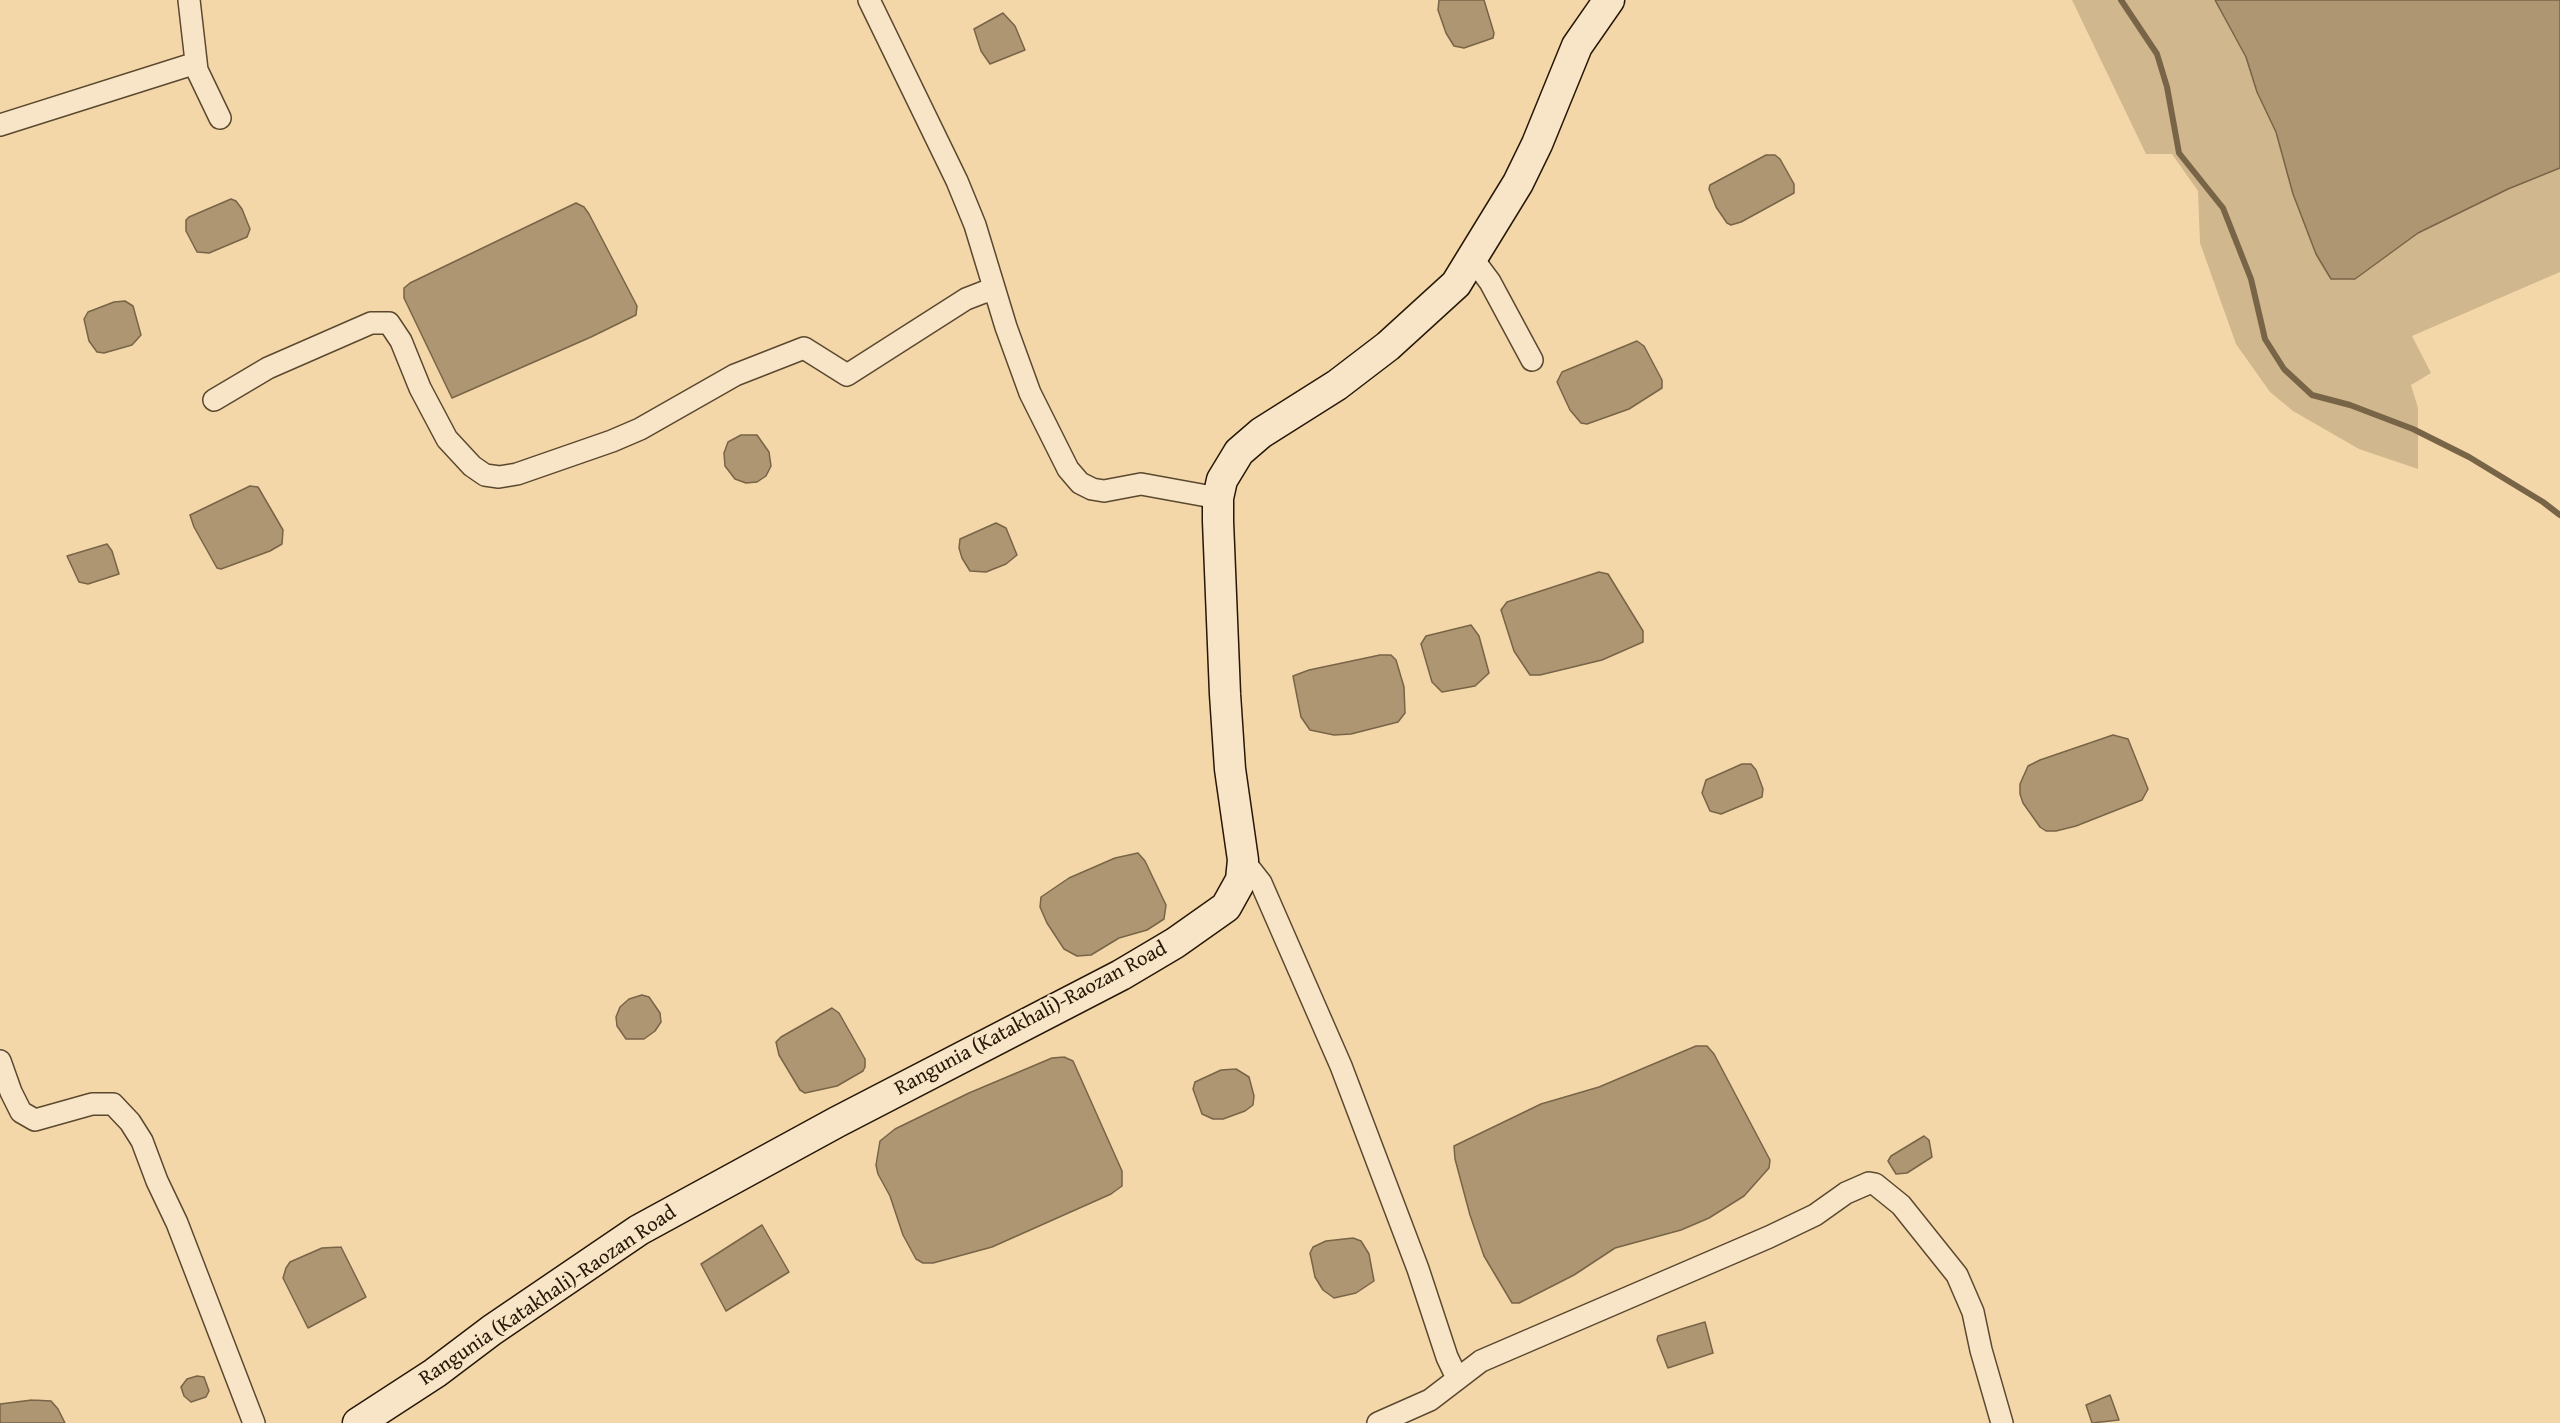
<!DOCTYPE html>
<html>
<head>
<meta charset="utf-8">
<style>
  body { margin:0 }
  canvas { display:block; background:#f4d7a9 }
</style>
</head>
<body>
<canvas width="2560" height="1423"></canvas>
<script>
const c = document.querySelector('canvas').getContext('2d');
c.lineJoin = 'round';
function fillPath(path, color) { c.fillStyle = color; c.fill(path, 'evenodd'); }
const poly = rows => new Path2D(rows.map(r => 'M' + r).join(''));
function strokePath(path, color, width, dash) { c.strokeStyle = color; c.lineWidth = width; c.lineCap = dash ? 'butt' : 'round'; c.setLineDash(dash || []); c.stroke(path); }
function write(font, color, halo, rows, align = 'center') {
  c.font = font + ' "Gentium Book Plus",serif'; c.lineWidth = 4.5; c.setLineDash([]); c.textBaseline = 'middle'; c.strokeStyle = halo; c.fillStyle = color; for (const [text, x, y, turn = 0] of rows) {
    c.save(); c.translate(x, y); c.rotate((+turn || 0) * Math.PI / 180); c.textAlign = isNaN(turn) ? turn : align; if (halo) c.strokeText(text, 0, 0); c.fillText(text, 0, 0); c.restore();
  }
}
fillPath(poly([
  [2072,0,2215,0,2246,57,2257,92,2276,132,2293,194,2355,279,2418,233,2508,189,2560,168,2560,272,2412,336,2431,373,2411,385,2418,408,2418,469,2359,449,2293,411,2270,392,2236,344,2200,243,2198,191,2172,154,2146,154]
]), '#d1b78d');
const water = poly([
  [1439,0,1484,0,1494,33,1493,38,1464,48,1454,46,1446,33,1438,10,1439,0],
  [2215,0,2560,0,2560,168,2508,189,2418,233,2355,279,2331,279,2316,254,2293,194,2276,132,2257,92,2246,57,2215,0],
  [1003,13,1015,26,1025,50,990,64,981,51,974,29,1003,13],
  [1766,155,1775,155,1780,159,1794,184,1794,193,1741,222,1731,225,1727,223,1716,207,1709,189,1710,185,1766,155],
  [231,199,236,201,242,209,250,229,247,237,209,253,197,252,186,231,186,220,189,217,231,199],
  [576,203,584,207,589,214,637,306,636,315,591,337,452,398,404,298,404,288,410,283,576,203],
  [125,301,133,306,141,335,132,345,104,353,97,352,89,341,84,319,88,312,114,302,125,301],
  [1637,341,1644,346,1662,380,1662,388,1629,409,1587,424,1581,423,1570,410,1557,382,1562,372,1637,341],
  [741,435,757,435,769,452,771,466,766,476,757,482,746,483,735,479,725,466,724,453,728,442,741,435],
  [250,486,258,487,283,530,282,544,270,551,221,569,217,568,194,527,190,515,250,486],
  [996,523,1006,528,1017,555,1006,564,986,572,970,571,962,558,959,548,960,539,996,523],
  [107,544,112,551,119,574,88,584,79,582,67,556,107,544],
  [1599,572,1608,574,1643,631,1643,642,1602,660,1540,675,1530,675,1514,651,1501,610,1507,602,1599,572],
  [1471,625,1479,636,1489,673,1475,686,1442,692,1432,682,1421,644,1426,636,1471,625],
  [1380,655,1391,655,1396,660,1404,687,1405,713,1398,722,1351,734,1334,735,1310,730,1301,717,1293,676,1309,670,1380,655],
  [2113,735,2128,739,2148,789,2142,800,2076,826,2056,831,2046,831,2040,827,2023,803,2020,794,2020,784,2028,766,2040,760,2113,735],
  [1742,764,1751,764,1756,770,1763,789,1762,797,1721,814,1710,811,1702,793,1706,780,1742,764],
  [1138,853,1145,861,1166,905,1164,919,1147,930,1119,938,1091,955,1077,956,1064,949,1047,923,1040,907,1041,897,1069,878,1115,858,1138,853],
  [642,995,649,997,660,1013,661,1022,655,1031,644,1039,626,1039,617,1026,616,1017,620,1007,629,999,642,995],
  [832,1008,839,1013,865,1059,865,1067,863,1071,837,1086,805,1093,800,1090,779,1055,776,1042,781,1037,832,1008],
  [1696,1046,1707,1046,1714,1054,1770,1160,1769,1168,1744,1196,1709,1218,1681,1230,1615,1248,1574,1275,1519,1303,1512,1303,1484,1256,1470,1215,1455,1159,1454,1146,1541,1104,1599,1087,1696,1046],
  [1064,1057,1073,1061,1122,1171,1122,1186,1111,1194,992,1247,933,1263,923,1263,916,1259,903,1235,890,1196,878,1174,876,1165,880,1141,895,1129,969,1093,1052,1058,1064,1057],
  [1236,1069,1249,1077,1254,1096,1253,1105,1245,1111,1223,1119,1213,1119,1202,1114,1193,1089,1195,1082,1221,1070,1236,1069],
  [1924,1136,1929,1140,1932,1157,1907,1173,1896,1174,1888,1161,1891,1156,1924,1136],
  [762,1225,789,1272,726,1311,701,1264,762,1225],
  [1353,1238,1361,1241,1369,1254,1374,1281,1356,1293,1334,1298,1323,1290,1315,1277,1310,1253,1313,1247,1326,1241,1353,1238],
  [341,1247,366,1297,308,1328,283,1278,286,1268,290,1262,322,1248,341,1247],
  [1705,1322,1713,1353,1668,1368,1657,1340,1658,1336,1705,1322],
  [197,1376,204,1377,209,1391,206,1397,191,1402,184,1396,181,1387,187,1379,197,1376],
  [2110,1395,2119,1420,2092,1423,2086,1405,2110,1395],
  [32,1400,51,1401,58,1409,65,1423,0,1423,0,1404,32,1400]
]);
fillPath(water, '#ae9672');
strokePath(water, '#786447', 1.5);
strokePath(poly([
  [2121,0,2157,54,2167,87,2179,153,2223,208,2251,279,2265,339,2284,369,2312,395,2350,405,2413,429,2469,457,2543,502,2560,515]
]), '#786447', 6);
const minor = poly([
  [189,0,197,70,220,118],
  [869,0,957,181,975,225,1006,327,1030,393,1068,469,1080,483,1092,489,1104,491,1141,484,1218,498],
  [0,125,196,63],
  [1473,259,1490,282,1532,360],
  [214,400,268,368,371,323,389,323,401,341,420,388,447,439,472,466,485,475,499,477,517,474,612,441,640,429,735,375,804,348,847,375,966,299,984,292,995,291],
  [1243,860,1261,883,1341,1066,1418,1269,1447,1357,1457,1378],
  [0,1061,11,1092,21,1112,35,1120,92,1104,113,1104,130,1122,142,1141,157,1181,177,1223,254,1423],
  [1378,1423,1430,1400,1481,1361,1769,1237,1815,1215,1846,1193,1869,1183,1875,1184,1901,1205,1957,1275,1973,1312,1981,1350,2002,1423]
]);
const secondary = poly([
  [358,1423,435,1373,492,1330,639,1230,837,1122,1121,975,1175,943,1226,907,1241,880,1243,860,1230,769,1225,694,1218,521,1218,498,1222,480,1239,452,1261,433,1337,385,1388,346,1456,284,1518,183,1537,144,1577,46,1609,0]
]);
strokePath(minor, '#5a482f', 24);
strokePath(secondary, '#261806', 33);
strokePath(minor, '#f8e5c7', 21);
strokePath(secondary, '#f8e5c7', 30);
write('21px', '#261806', '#f8e5c7', [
  ["Rangunia (Katakhali)-Raozan Road",1031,1019,-28],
  ["Rangunia (Katakhali)-Raozan Road",548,1296,-34]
]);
</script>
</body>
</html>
